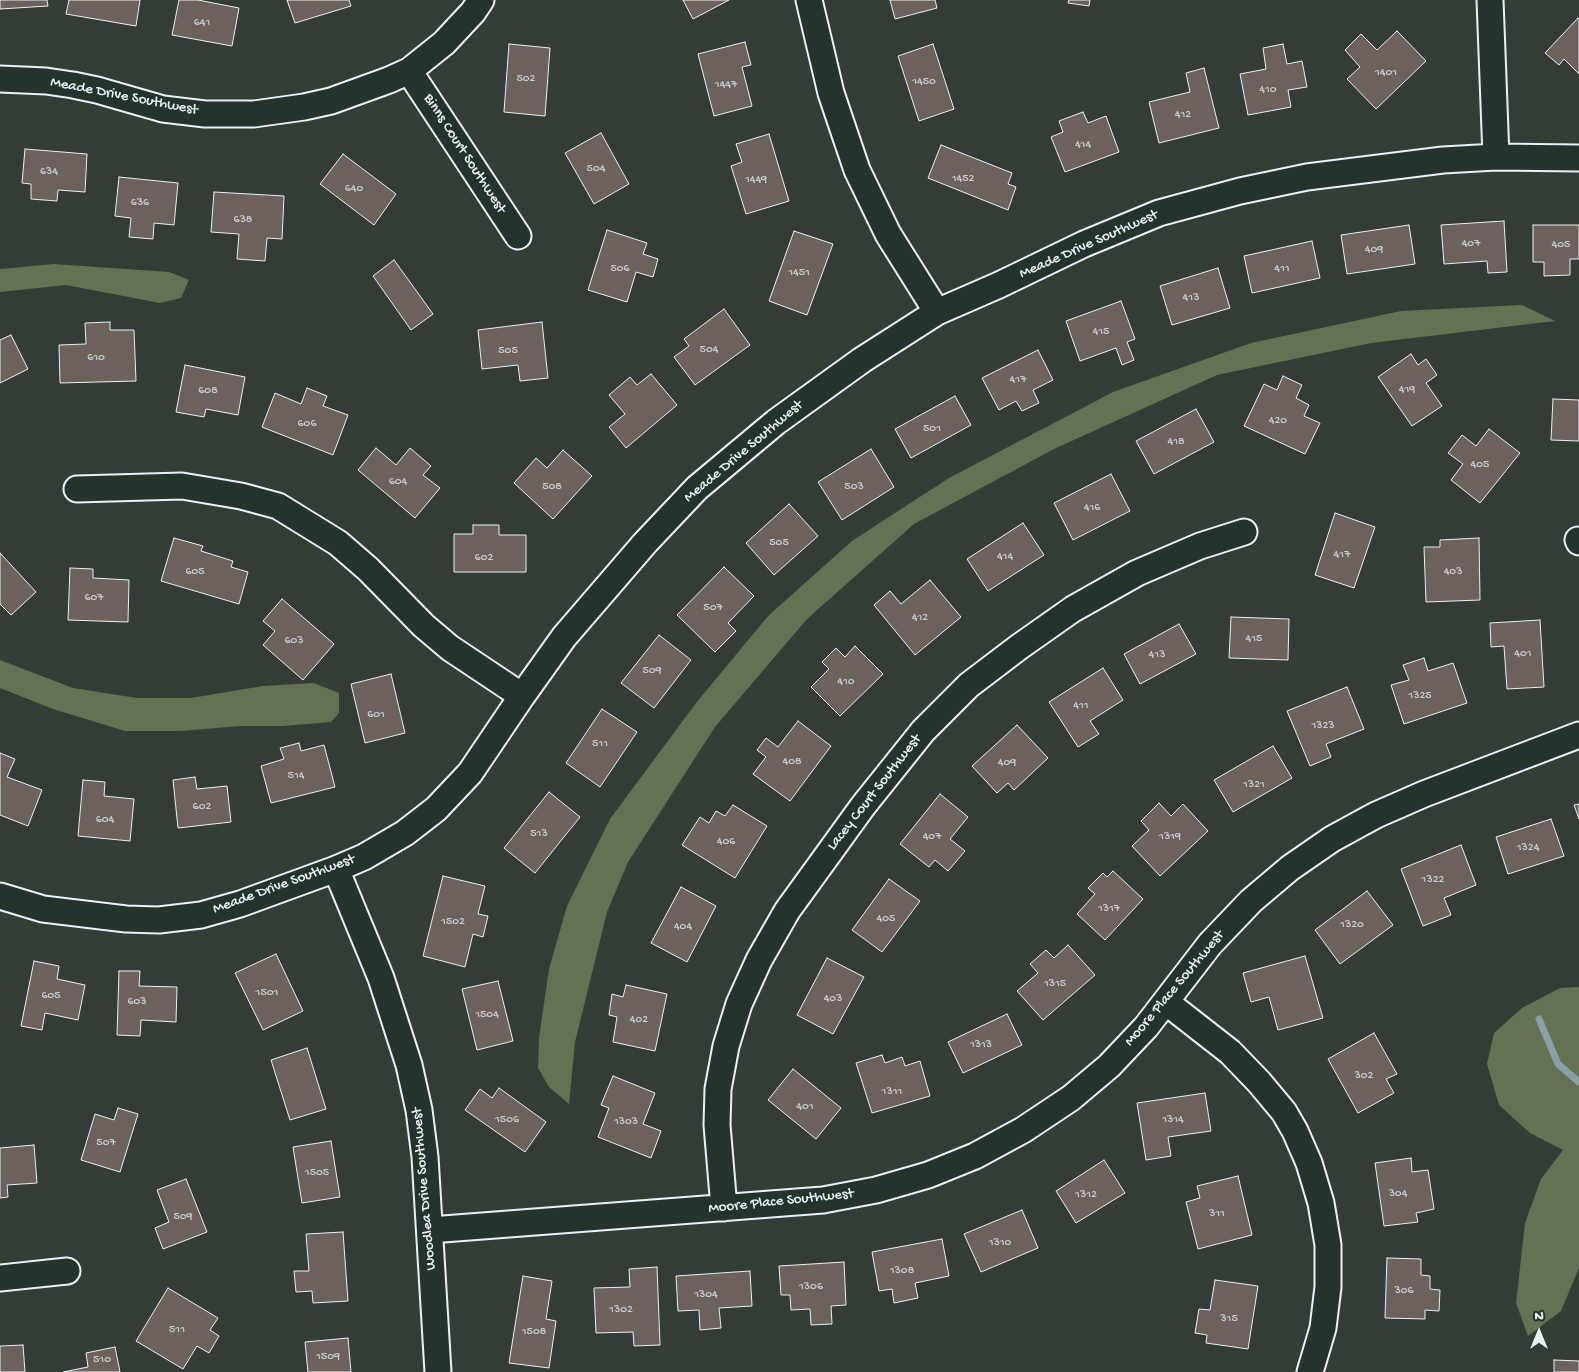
<!DOCTYPE html>
<html>
<head>
<meta charset="utf-8">
<style>
  body { margin:0 }
  #map { position:relative; width:1579px; height:1372px; overflow:hidden; background:#343c36; font-family:"Gochi Hand",sans-serif }
  canvas { display:block }
  .north { position:absolute; left:1514px; top:1307px; width:50px; height:50px; -webkit-text-stroke:4px #26332d; paint-order:stroke; rotate:0deg; font-size:14px; font-weight:700; line-height:20px; text-align:center; color:#e8f1f8 }
  .north::after { content:''; display:block; margin:auto; width:18px; height:22px; background:#e8f1f8; clip-path:polygon(50% 0,100% 100%,50% 72%,0 100%) }
</style>
</head>
<body>
<div id="map">
<canvas width="1579" height="1372"></canvas>
<div class="north">N</div>
</div>
<script>
const c = document.querySelector('canvas').getContext('2d');
c.lineJoin = 'round';
function fillPath(path, color) { c.fillStyle = color; c.fill(path, 'evenodd'); }
const poly = rows => new Path2D(rows.map(r => 'M' + r).join(''));
function strokePath(path, color, width, dash) { c.strokeStyle = color; c.lineWidth = width; c.lineCap = dash ? 'butt' : 'round'; c.setLineDash(dash || []); c.stroke(path); }
function write(font, color, halo, rows, align = 'center') {
  c.font = font + ' "Gochi Hand",sans-serif'; c.lineWidth = 4.5; c.setLineDash([]); c.textBaseline = 'middle'; c.strokeStyle = halo; c.fillStyle = color; for (const [text, x, y, turn = 0] of rows) {
    c.save(); c.translate(x, y); c.rotate((+turn || 0) * Math.PI / 180); c.textAlign = isNaN(turn) ? turn : align; if (halo) c.strokeText(text, 0, 0); c.fillText(text, 0, 0); c.restore();
  }
}
fillPath(poly([
  [54,264,169,272,189,280,181,298,160,303,66,285,0,292,0,269],
  [1522,305,1555,321,1371,343,1217,375,1054,449,914,524,807,619,715,727,628,862,607,912,575,1042,569,1104,549,1087,538,1068,539,1038,549,969,567,906,610,819,696,703,768,616,852,541,949,478,1113,392,1251,343,1401,311],
  [0,660,73,688,137,698,191,698,263,686,314,683,339,693,339,713,331,722,283,726,240,726,181,731,125,731,53,709,0,688],
  [1579,987,1579,1268,1561,1311,1528,1336,1516,1303,1525,1223,1541,1179,1563,1150,1530,1133,1499,1105,1487,1064,1494,1033,1522,1008,1560,988]
]), '#647152');
strokePath(poly([
  [1539,1019,1558,1064,1579,1082]
]), '#8aa1a8', 7);
const building = poly([
  [0,0,47,0,48,6,0,9,0,0],
  [69,0,140,0,136,26,66,14,69,0],
  [179,0,198,0,239,8,232,46,172,35,179,0],
  [287,0,349,0,351,6,295,23,287,0],
  [683,0,729,0,693,19,683,0],
  [890,0,935,0,937,8,895,19,890,0],
  [1069,0,1090,0,1089,6,1068,3,1069,0],
  [1578,18,1579,19,1579,74,1564,59,1559,65,1545,53,1578,18],
  [1397,31,1426,61,1376,109,1347,79,1360,67,1345,50,1361,34,1377,50,1397,31],
  [745,42,751,65,742,67,752,106,714,116,698,54,745,42],
  [509,44,550,48,545,116,504,112,509,44],
  [933,44,954,109,919,121,898,56,933,44],
  [1283,44,1287,64,1302,61,1307,87,1288,90,1291,107,1248,115,1240,74,1266,69,1263,48,1283,44],
  [1204,68,1219,128,1159,143,1149,102,1190,92,1186,73,1204,68],
  [1083,112,1088,123,1106,116,1119,152,1065,172,1051,137,1063,132,1059,121,1083,112],
  [601,133,629,184,594,204,565,153,601,133],
  [769,134,789,201,746,214,731,166,742,162,736,144,769,134],
  [941,145,1012,173,1008,184,1016,187,1008,210,928,178,941,145],
  [25,149,87,154,85,192,58,190,57,201,31,199,31,184,22,183,25,149],
  [343,154,396,194,374,225,320,184,343,154],
  [119,177,178,183,174,225,154,223,153,239,129,237,131,218,115,216,119,177],
  [214,192,284,196,282,239,267,238,265,261,237,259,239,234,211,232,214,192],
  [1504,221,1507,272,1488,273,1487,261,1444,264,1441,225,1504,221],
  [1409,225,1415,264,1347,274,1341,235,1409,225],
  [1533,225,1579,225,1579,259,1570,259,1570,275,1544,276,1544,262,1533,262,1533,225],
  [607,230,647,243,643,254,658,259,653,277,636,272,627,302,588,290,607,230],
  [794,231,833,244,807,315,769,301,794,231],
  [1312,241,1320,278,1252,293,1244,256,1312,241],
  [394,260,433,314,411,330,373,276,394,260],
  [1218,268,1230,308,1172,325,1160,286,1218,268],
  [1121,301,1135,339,1127,342,1134,360,1122,365,1116,348,1080,361,1066,321,1121,301],
  [724,309,750,345,695,385,674,357,689,346,684,339,724,309],
  [110,322,110,330,134,330,136,381,60,383,59,345,86,344,85,323,110,322],
  [542,322,548,378,520,381,518,365,482,369,478,330,542,322],
  [11,335,28,369,0,383,0,340,11,335],
  [1038,350,1053,380,1033,390,1039,403,1022,411,1016,401,999,410,982,378,1038,350],
  [1411,354,1418,365,1426,359,1437,375,1426,383,1442,406,1412,426,1378,377,1411,354],
  [185,365,245,377,238,415,206,409,204,417,176,412,185,365],
  [651,374,677,405,626,448,609,427,625,414,609,395,630,377,637,385,651,374],
  [1283,376,1302,385,1296,398,1309,405,1304,416,1320,423,1305,454,1244,426,1264,384,1277,390,1283,376],
  [307,388,327,396,323,406,348,415,333,455,262,427,275,393,301,404,307,388],
  [955,396,971,425,911,458,895,429,955,396],
  [1553,399,1579,400,1579,441,1551,440,1553,399],
  [1196,409,1214,442,1154,474,1136,441,1196,409],
  [1489,429,1520,453,1480,503,1451,480,1463,464,1448,453,1462,435,1476,446,1489,429],
  [376,448,396,465,410,448,431,466,423,475,440,488,415,518,358,470,376,448],
  [871,449,894,487,842,520,818,482,871,449],
  [563,450,592,476,553,519,514,483,536,458,547,468,563,450],
  [1111,474,1130,511,1073,540,1054,503,1111,474],
  [789,504,818,536,774,575,746,543,789,504],
  [1335,513,1375,527,1354,588,1315,575,1335,513],
  [1023,523,1044,555,988,591,967,559,1023,523],
  [473,525,499,525,499,535,526,535,526,572,454,572,454,534,473,534,473,525],
  [174,538,203,546,201,551,233,561,231,567,248,572,239,604,161,581,174,538],
  [1479,538,1480,600,1426,602,1424,547,1440,547,1440,540,1479,538],
  [0,553,36,592,11,615,0,604,0,553],
  [724,567,754,596,728,623,736,631,715,652,677,615,724,567],
  [70,568,93,569,93,578,129,580,128,622,68,620,70,568],
  [930,580,961,617,915,655,874,605,890,591,901,604,930,580],
  [282,599,334,644,303,680,263,645,275,631,263,621,282,599],
  [1231,617,1289,619,1288,660,1229,658,1231,617],
  [1540,620,1544,687,1507,689,1504,646,1491,647,1490,623,1540,620],
  [1179,624,1196,654,1140,684,1124,654,1179,624],
  [659,635,691,660,654,708,621,683,659,635],
  [855,646,883,674,840,716,811,687,829,669,822,662,836,648,845,657,855,646],
  [1424,658,1428,671,1453,663,1467,703,1404,724,1391,685,1409,680,1403,665,1424,658],
  [1103,668,1123,700,1090,721,1099,734,1078,747,1049,702,1103,668],
  [391,674,405,733,365,743,351,684,391,674],
  [1347,687,1364,729,1326,744,1331,757,1310,766,1287,711,1347,687],
  [602,709,637,732,600,787,566,763,602,709],
  [798,721,831,746,790,801,753,774,766,757,757,750,766,738,778,747,798,721],
  [1017,725,1048,758,1014,790,1008,783,997,793,972,766,1017,725],
  [299,743,301,751,324,745,335,787,271,803,261,766,284,759,280,748,299,743],
  [1273,746,1292,778,1233,812,1214,780,1273,746],
  [0,753,15,759,7,777,42,790,28,826,0,815,0,753],
  [195,777,197,789,227,786,231,822,178,828,173,780,195,777],
  [83,780,105,782,104,796,134,799,130,841,78,836,83,780],
  [549,792,580,817,535,873,504,848,549,792],
  [940,794,968,817,950,839,965,851,948,871,935,860,929,867,900,844,940,794],
  [1159,803,1171,816,1183,804,1208,831,1160,876,1132,846,1149,830,1141,821,1159,803],
  [1579,804,1579,819,1574,805,1579,804],
  [733,805,767,826,735,878,682,845,700,817,709,823,716,811,725,816,733,805],
  [1551,819,1564,856,1508,874,1496,837,1551,819],
  [1461,845,1476,885,1444,898,1451,915,1423,926,1401,869,1461,845],
  [1113,871,1143,899,1105,940,1077,914,1095,894,1088,888,1103,873,1107,877,1113,871],
  [443,876,485,886,478,914,488,916,483,937,473,934,465,967,423,956,443,876],
  [889,879,920,901,882,952,852,930,889,879],
  [681,887,716,906,687,962,651,943,681,887],
  [1367,891,1393,925,1340,964,1315,930,1367,891],
  [1068,945,1095,975,1043,1020,1017,991,1038,973,1030,964,1046,950,1054,958,1068,945],
  [276,954,303,1011,263,1030,235,973,276,954],
  [1305,956,1323,1018,1278,1030,1269,997,1251,1002,1243,973,1305,956],
  [827,958,864,977,833,1034,797,1015,827,958],
  [34,961,59,966,57,979,85,985,78,1020,45,1013,42,1030,21,1026,34,961],
  [119,971,140,971,139,986,177,987,176,1022,141,1020,140,1036,117,1035,119,971],
  [498,981,513,1041,477,1050,462,989,498,981],
  [626,985,667,994,655,1051,613,1042,617,1017,609,1015,612,994,623,997,626,985],
  [1007,1014,1022,1045,963,1073,948,1042,1007,1014],
  [1374,1033,1397,1074,1386,1079,1394,1093,1358,1113,1328,1059,1374,1033],
  [307,1048,326,1109,290,1120,271,1060,307,1048],
  [882,1055,885,1063,902,1057,905,1066,920,1061,930,1096,872,1113,856,1063,882,1055],
  [793,1069,841,1108,816,1139,768,1100,793,1069],
  [613,1076,655,1093,643,1124,661,1131,651,1158,598,1137,609,1108,601,1105,613,1076],
  [499,1088,546,1122,525,1152,465,1110,480,1089,492,1098,499,1088],
  [1205,1093,1211,1131,1168,1137,1171,1156,1146,1160,1137,1103,1205,1093],
  [118,1108,138,1114,120,1172,81,1160,95,1114,114,1120,118,1108],
  [331,1141,340,1197,302,1203,293,1147,331,1141],
  [34,1145,37,1183,7,1185,8,1197,0,1198,0,1148,34,1145],
  [1411,1158,1412,1172,1428,1170,1434,1209,1416,1213,1418,1222,1384,1226,1375,1163,1411,1158],
  [1104,1160,1125,1193,1076,1223,1056,1191,1104,1160],
  [1238,1176,1252,1235,1198,1249,1186,1202,1200,1198,1197,1186,1238,1176],
  [186,1179,207,1232,163,1249,155,1228,169,1222,157,1190,186,1179],
  [1022,1210,1038,1248,981,1272,964,1234,1022,1210],
  [343,1232,348,1301,313,1303,312,1291,296,1292,294,1271,309,1271,306,1234,343,1232],
  [942,1239,949,1276,915,1283,918,1298,894,1303,892,1289,879,1291,872,1252,942,1239],
  [1387,1258,1421,1259,1421,1275,1430,1276,1430,1289,1440,1290,1439,1311,1425,1310,1425,1319,1385,1318,1387,1258],
  [844,1262,846,1305,831,1306,832,1324,811,1325,810,1309,791,1310,790,1295,781,1295,779,1266,844,1262],
  [657,1267,660,1345,634,1346,633,1332,596,1333,594,1288,630,1287,629,1269,657,1267],
  [750,1271,752,1306,719,1308,721,1328,700,1330,699,1310,678,1311,676,1276,750,1271],
  [523,1276,552,1281,546,1319,556,1321,549,1368,509,1363,523,1276],
  [1215,1280,1258,1286,1248,1349,1206,1343,1207,1335,1195,1333,1199,1309,1210,1310,1215,1280],
  [168,1288,218,1318,210,1330,219,1336,209,1353,197,1346,183,1369,136,1341,168,1288],
  [348,1338,351,1372,308,1372,305,1342,348,1338],
  [23,1345,25,1372,0,1372,0,1346,23,1345],
  [115,1347,120,1372,63,1372,88,1367,86,1353,115,1347],
  [1554,1360,1579,1361,1579,1372,1554,1372,1554,1360]
]);
fillPath(building, '#6d615c');
strokePath(building, '#e8f1f8', 1);
const minor = poly([
  [809,0,831,93,857,170,888,234,937,312],
  [1490,0,1496,157],
  [409,71,518,236],
  [0,79,46,81,73,85,97,90,163,109,205,114,254,114,304,107,331,101,389,80,409,71,444,43,473,12,481,0],
  [77,489,182,486,241,496,278,506,338,543,368,569,424,626,450,648,522,696],
  [1578,540,1579,542],
  [336,869,381,978,409,1065,419,1110,425,1157,438,1372],
  [0,896,43,909,126,919,159,920,201,915,240,904,336,869,364,857,405,833,436,809,470,773,522,696,564,637,645,543,697,488,776,422,862,360,937,312,999,285,1084,244,1159,213,1240,191,1307,177,1443,160,1496,157,1579,158],
  [1166,1002,1230,1052,1259,1082,1284,1112,1295,1131,1309,1163,1321,1203,1328,1245,1328,1287,1323,1328,1310,1372],
  [724,1208,717,1125,718,1089,726,1046,739,1004,759,960,787,911,863,806,923,731,969,685,1019,647,1073,609,1137,573,1200,546,1244,532],
  [430,1230,823,1200,876,1190,928,1175,975,1156,1023,1130,1071,1098,1109,1066,1146,1027,1210,944,1251,901,1290,868,1332,839,1376,815,1424,794,1579,735],
  [0,1278,67,1271]
]);
strokePath(minor, '#e8f1f8', 29);
strokePath(minor, '#26332d', 25);
write('12px', '#c9cdd1', null, [
  ["641",202,23],
  ["1401",1386,73],
  ["502",526,79],
  ["1450",924,82],
  ["1447",726,85],
  ["410",1268,90],
  ["412",1183,115],
  ["414",1083,145],
  ["504",596,169],
  ["634",49,172],
  ["1452",963,179],
  ["1449",756,180],
  ["640",354,189],
  ["636",140,203],
  ["638",243,220],
  ["407",1471,244],
  ["405",1561,245],
  ["409",1374,250],
  ["506",620,269],
  ["411",1282,269],
  ["1451",799,273],
  ["413",1191,298],
  ["415",1101,332],
  ["504",709,350],
  ["505",508,351],
  ["610",96,358],
  ["417",1018,380],
  ["419",1407,390],
  ["608",208,391],
  ["420",1278,421],
  ["606",307,424],
  ["501",932,429],
  ["418",1176,442],
  ["405",1480,465],
  ["604",398,482],
  ["508",552,487],
  ["503",854,487],
  ["416",1092,508],
  ["505",779,543],
  ["417",1342,555],
  ["414",1005,557],
  ["602",484,558],
  ["605",195,572],
  ["403",1453,572],
  ["607",94,598],
  ["507",713,608],
  ["412",920,618],
  ["415",1254,639],
  ["603",294,641],
  ["401",1523,654],
  ["413",1157,655],
  ["509",652,671],
  ["410",846,682],
  ["1325",1420,696],
  ["411",1081,706],
  ["601",376,715],
  ["1323",1323,726],
  ["511",600,744],
  ["408",792,762],
  ["409",1007,763],
  ["514",296,776],
  ["1321",1254,785],
  ["602",202,807],
  ["604",105,820],
  ["513",539,834],
  ["407",932,837],
  ["1319",1170,837],
  ["406",726,842],
  ["1324",1528,848],
  ["1322",1433,880],
  ["1317",1109,909],
  ["405",886,919],
  ["1502",453,922],
  ["1320",1352,925],
  ["404",683,927],
  ["1315",1055,984],
  ["1501",267,993],
  ["605",51,996],
  ["403",833,999],
  ["603",137,1002],
  ["1504",487,1015],
  ["402",639,1020],
  ["1313",981,1045],
  ["302",1364,1076],
  ["1311",892,1092],
  ["401",805,1107],
  ["1506",507,1120],
  ["1314",1173,1120],
  ["1303",626,1122],
  ["507",106,1143],
  ["1505",317,1173],
  ["304",1398,1194],
  ["1312",1086,1195],
  ["311",1217,1214],
  ["509",183,1217],
  ["1310",1000,1243],
  ["1308",902,1271],
  ["1306",811,1287],
  ["306",1404,1291],
  ["1304",706,1295],
  ["1302",621,1310],
  ["315",1229,1319],
  ["511",177,1330],
  ["1508",534,1332],
  ["1509",328,1357],
  ["510",102,1360]
]);
write('15px', '#e8f1f8', '#26332d', [
  ["Meade Drive Southwest",124,97,11],
  ["Binns Court Southwest",464,154,57],
  ["Meade Drive Southwest",1089,245,-24],
  ["Meade Drive Southwest",744,452,-40],
  ["Lacey Court Southwest",875,793,-52],
  ["Meade Drive Southwest",284,885,-20],
  ["Moore Place Southwest",1175,989,-50],
  ["Woodlea Drive Southwest",425,1189,-95],
  ["Moore Place Southwest",781,1202,-6]
]);
</script>
</body>
</html>
